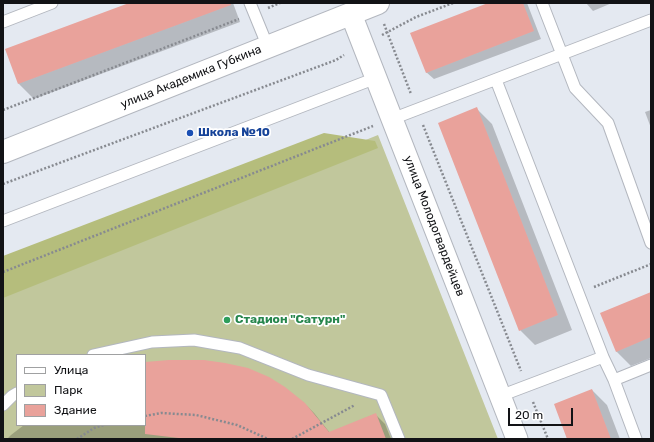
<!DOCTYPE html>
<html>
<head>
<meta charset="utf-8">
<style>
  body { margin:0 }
  #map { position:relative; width:654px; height:442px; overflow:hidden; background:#e4e9f1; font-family:Rubik,sans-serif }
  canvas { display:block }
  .frame { position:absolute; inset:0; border:4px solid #121316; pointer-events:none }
  .legend { position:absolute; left:16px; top:354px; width:130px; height:72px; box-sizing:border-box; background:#fff; border:1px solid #a0a1a2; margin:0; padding:5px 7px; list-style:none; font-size:12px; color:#121316 }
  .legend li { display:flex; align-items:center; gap:8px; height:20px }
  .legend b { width:20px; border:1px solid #a0a1a2 }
  .scale { position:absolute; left:508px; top:408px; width:65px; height:18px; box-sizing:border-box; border:2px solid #121316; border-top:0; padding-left:5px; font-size:12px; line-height:14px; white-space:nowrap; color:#121316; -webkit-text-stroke:3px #fff; paint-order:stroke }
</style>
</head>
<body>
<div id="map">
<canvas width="654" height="442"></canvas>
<div class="frame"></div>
<ul class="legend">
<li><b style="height:5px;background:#fff"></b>Улица</li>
<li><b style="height:11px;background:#c1c79c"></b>Парк</li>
<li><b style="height:11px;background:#e9a29b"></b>Здание</li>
</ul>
<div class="scale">20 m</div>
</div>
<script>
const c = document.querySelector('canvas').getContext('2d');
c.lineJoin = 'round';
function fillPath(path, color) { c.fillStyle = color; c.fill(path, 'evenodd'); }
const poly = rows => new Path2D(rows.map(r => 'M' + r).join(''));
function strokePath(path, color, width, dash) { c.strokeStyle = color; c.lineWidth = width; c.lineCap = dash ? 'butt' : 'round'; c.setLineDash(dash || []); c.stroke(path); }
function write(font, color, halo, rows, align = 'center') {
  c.font = font + ' Rubik,sans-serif'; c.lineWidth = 3.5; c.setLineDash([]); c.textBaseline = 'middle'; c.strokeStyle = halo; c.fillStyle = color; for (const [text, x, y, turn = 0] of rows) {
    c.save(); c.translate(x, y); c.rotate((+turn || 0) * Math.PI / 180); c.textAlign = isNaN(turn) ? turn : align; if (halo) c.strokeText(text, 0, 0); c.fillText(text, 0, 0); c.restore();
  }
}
fillPath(poly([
  [378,135,498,439,3,439,3,286],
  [17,355,145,355,145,425,17,425]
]), '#c1c79c');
fillPath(poly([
  [324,133,375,141,378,148,3,298,3,256]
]), '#b5bd7c');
fillPath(poly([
  [132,3,233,3,240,22,34,99,19,84,7,50],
  [490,3,527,3,541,39,434,79,426,72],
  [586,3,612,3,593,11],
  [477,109,492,124,572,330,535,345,520,330],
  [651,110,651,128,645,112],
  [651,293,651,358,631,366,616,351],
  [145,363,304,403,314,413,330,433,375,414,385,424,391,439,7,439,11,435,24,425,145,425],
  [592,390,607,405,620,439,568,439]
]), '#0003');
fillPath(poly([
  [129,3,231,3,231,5,18,84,5,49],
  [488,3,523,3,534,31,426,73,410,33],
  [477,107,558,315,519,331,438,123],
  [651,292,651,337,616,352,600,313],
  [169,360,204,360,225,363,248,368,269,377,285,387,305,403,329,432,376,413,386,439,187,439,145,434,145,362],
  [592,389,611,439,567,439,554,404]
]), '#e9a29b');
const lane = poly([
  [250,3,268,47],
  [542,3,575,88,608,123,651,243],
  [3,22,52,3],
  [496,80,603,357,614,380,636,439],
  [392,119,651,20],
  [3,221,376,78],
  [93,355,152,342,194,340,240,348,308,375,381,395,399,439],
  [614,380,651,365],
  [500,396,603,357],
  [3,405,12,396,17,393]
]);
const street = poly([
  [351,14,517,439]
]);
const secondary = poly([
  [3,152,378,3]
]);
strokePath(lane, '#b3b7bf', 13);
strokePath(street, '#b3b7bf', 23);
strokePath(secondary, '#b3b7bf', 24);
strokePath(poly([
  [268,8,280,3],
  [384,24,411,94],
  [382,35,416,17,453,3],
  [3,110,239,19],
  [423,125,521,371],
  [3,184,336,60,344,55],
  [3,272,373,126],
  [594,287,651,264],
  [533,402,548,439],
  [145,416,161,413,196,415,237,425,268,439],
  [77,439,94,428,104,425],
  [292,439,355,405]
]), '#878a90', 2.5, [2, 2]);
strokePath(lane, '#fff', 11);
strokePath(street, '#fff', 21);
strokePath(secondary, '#fff', 22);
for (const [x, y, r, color] of [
  [190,133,4,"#1a4fb4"],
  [227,320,4,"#2e9e5b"]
]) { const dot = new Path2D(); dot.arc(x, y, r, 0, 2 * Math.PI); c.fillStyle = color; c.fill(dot); strokePath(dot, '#fff', 1.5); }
write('12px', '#121316', '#fff', [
  ["улица Академика Губкина",191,77,-22],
  ["улица Молодогвардейцев",434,226,69]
]);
write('bold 12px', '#164399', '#fff', [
  ["Школа №10",198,133]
], 'left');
write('bold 12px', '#27864d', '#fff', [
  ["Стадион \"Сатурн\"",235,320]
], 'left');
</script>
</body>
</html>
